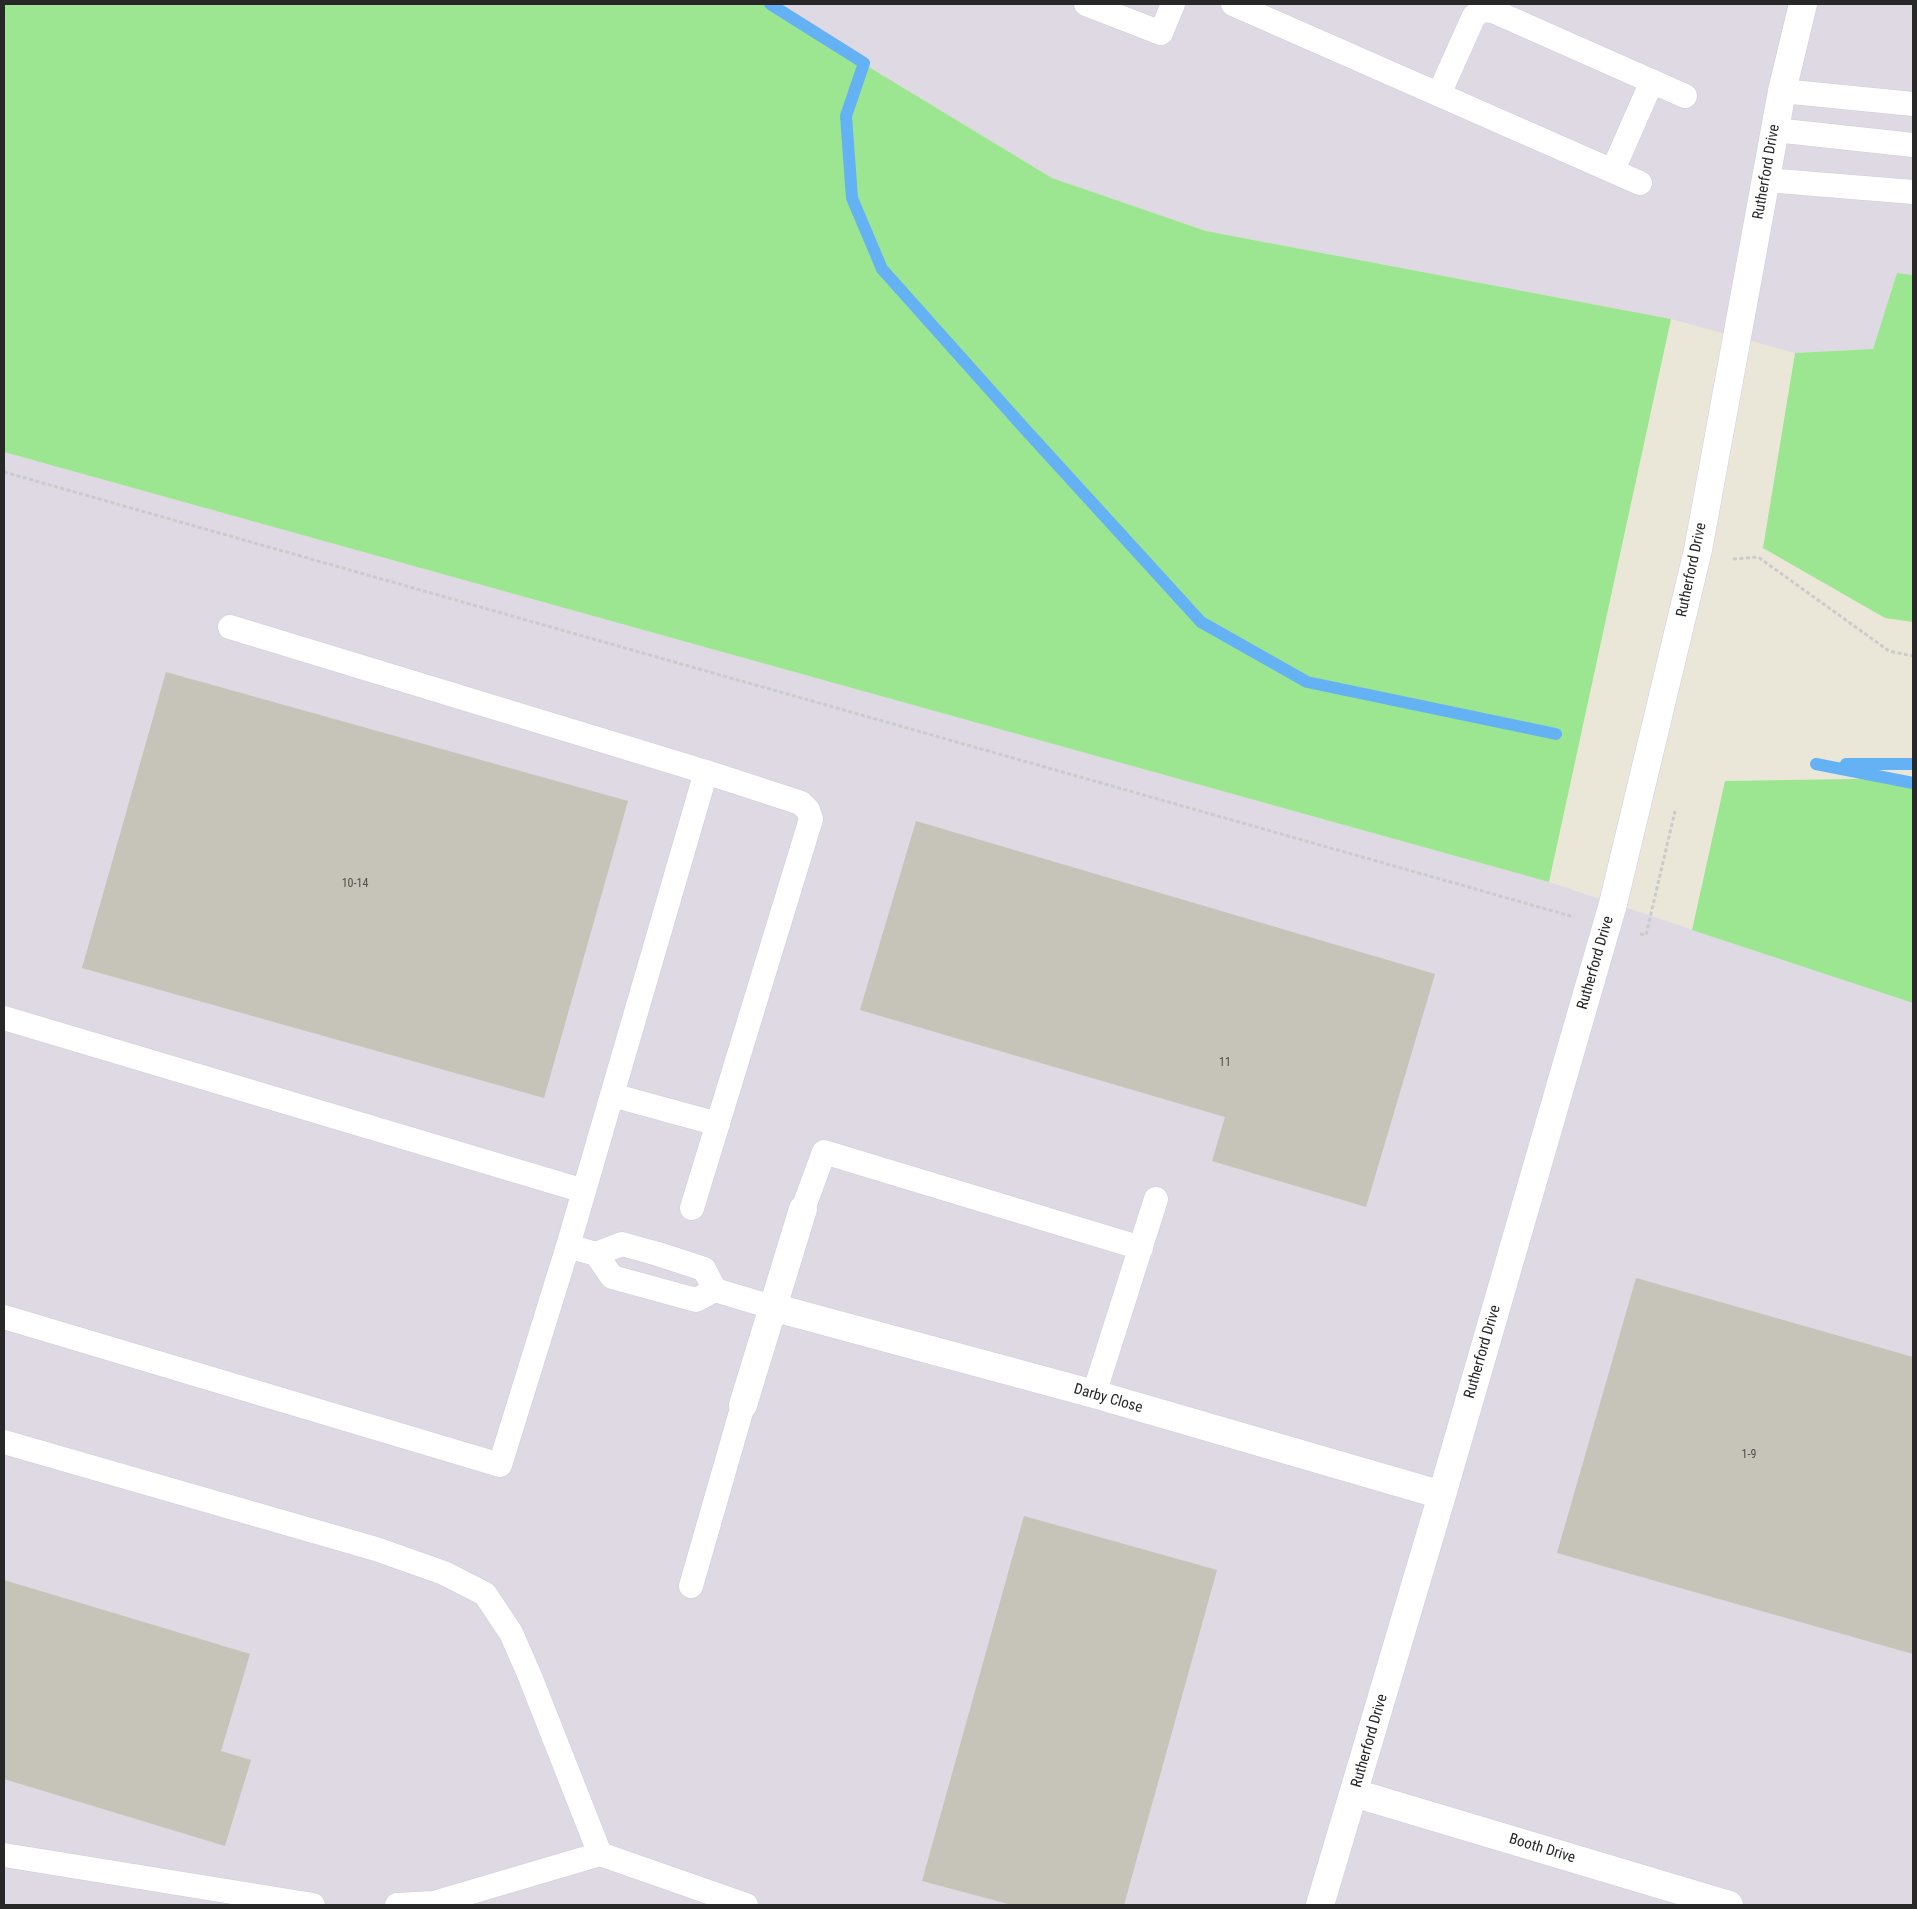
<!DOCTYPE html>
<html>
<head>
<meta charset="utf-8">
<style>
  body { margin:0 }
  #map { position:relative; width:1917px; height:1909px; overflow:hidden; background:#ebe7d8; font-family:"Roboto Condensed",sans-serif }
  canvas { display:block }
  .frame { position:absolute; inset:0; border:5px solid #282828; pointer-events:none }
</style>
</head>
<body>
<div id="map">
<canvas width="1917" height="1909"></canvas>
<div class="frame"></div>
</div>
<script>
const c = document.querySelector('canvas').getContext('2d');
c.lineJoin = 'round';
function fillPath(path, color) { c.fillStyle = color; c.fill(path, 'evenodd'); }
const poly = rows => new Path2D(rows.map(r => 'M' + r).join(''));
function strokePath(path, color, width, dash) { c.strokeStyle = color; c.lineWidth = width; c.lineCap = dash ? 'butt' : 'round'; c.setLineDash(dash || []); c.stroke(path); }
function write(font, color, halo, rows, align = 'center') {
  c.font = font + ' "Roboto Condensed",sans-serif'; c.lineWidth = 4; c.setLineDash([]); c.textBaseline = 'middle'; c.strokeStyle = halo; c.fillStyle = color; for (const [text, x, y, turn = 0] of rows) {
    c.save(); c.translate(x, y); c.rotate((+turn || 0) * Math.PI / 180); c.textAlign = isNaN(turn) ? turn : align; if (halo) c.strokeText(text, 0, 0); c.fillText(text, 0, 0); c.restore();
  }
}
fillPath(poly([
  [765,4,1913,4,1913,275,1897,273,1873,349,1795,353,1671,319,1206,231,1052,178],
  [4,452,1549,882,1913,1003,1913,1905,4,1905]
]), '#ded9e3');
fillPath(poly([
  [4,4,765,4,1052,178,1206,231,1671,319,1549,882,4,452],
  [1897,273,1913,275,1913,622,1885,618,1763,548,1795,353,1873,349],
  [1913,778,1913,1003,1692,930,1725,781]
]), '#9de691');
strokePath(poly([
  [770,4,864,63,846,116,852,198,882,269,1024,428,1201,622,1307,682,1556,734],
  [1816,764,1913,783],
  [1846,764,1913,764]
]), '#64b2f4', 12);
fillPath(poly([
  [166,672,628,801,544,1098,82,968],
  [916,821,1435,974,1366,1207,1212,1161,1225,1117,860,1010],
  [1636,1278,1913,1357,1913,1654,1557,1553],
  [1024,1516,1217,1570,1124,1905,1012,1905,922,1881],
  [4,1580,250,1654,221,1751,251,1760,225,1846,4,1779]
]), '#c6c3b8');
const service = poly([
  [1086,4,1161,33,1173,4],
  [1233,4,1640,183],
  [1782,91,1913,104],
  [1439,94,1474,16,1483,10,1493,11,1685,96],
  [1775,130,1913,145],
  [1613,170,1652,81],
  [1766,180,1913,192],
  [230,627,706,772,568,1246,596,1254],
  [4,1018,584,1191],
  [612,1095,718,1124],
  [692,1208,811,819,808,810,801,803,706,772],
  [803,1209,824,1152,1141,1248],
  [715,1290,704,1269,658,1254,622,1244,596,1254,612,1277,696,1300,715,1290,772,1307],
  [4,1317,500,1465,568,1246],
  [1094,1394,1156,1199],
  [4,1442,376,1549,444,1573,485,1594,511,1633,529,1674,600,1854],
  [691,1586,743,1405],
  [4,1855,313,1905],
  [397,1905,434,1903,600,1854,746,1905]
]);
const minor = poly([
  [772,1307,1094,1394,1442,1495],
  [743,1405,803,1209],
  [1354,1793,1729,1905],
  [1320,1905,1442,1495,1613,904,1698,550,1782,91,1803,4]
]);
strokePath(service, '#cdcde2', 25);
strokePath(minor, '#cdcde2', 29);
strokePath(poly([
  [4,472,1574,917],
  [1733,559,1758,557,1889,651,1913,656],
  [1640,934,1646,935,1675,811]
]), '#cbcbcb', 3, [4, 2.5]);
strokePath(service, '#fff', 24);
strokePath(minor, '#fff', 28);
write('12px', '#504f4c', null, [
  ["10-14",355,884],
  ["11",1225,1063],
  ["1-9",1749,1455]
]);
write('15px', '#282828', '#fff', [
  ["Rutherford Drive",1767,172,-80],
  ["Rutherford Drive",1692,570,-78],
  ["Rutherford Drive",1596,963,-74],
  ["Rutherford Drive",1483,1352,-74],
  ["Darby Close",1108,1399,16],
  ["Rutherford Drive",1370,1741,-74],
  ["Booth Drive",1542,1849,17]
]);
</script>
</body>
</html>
